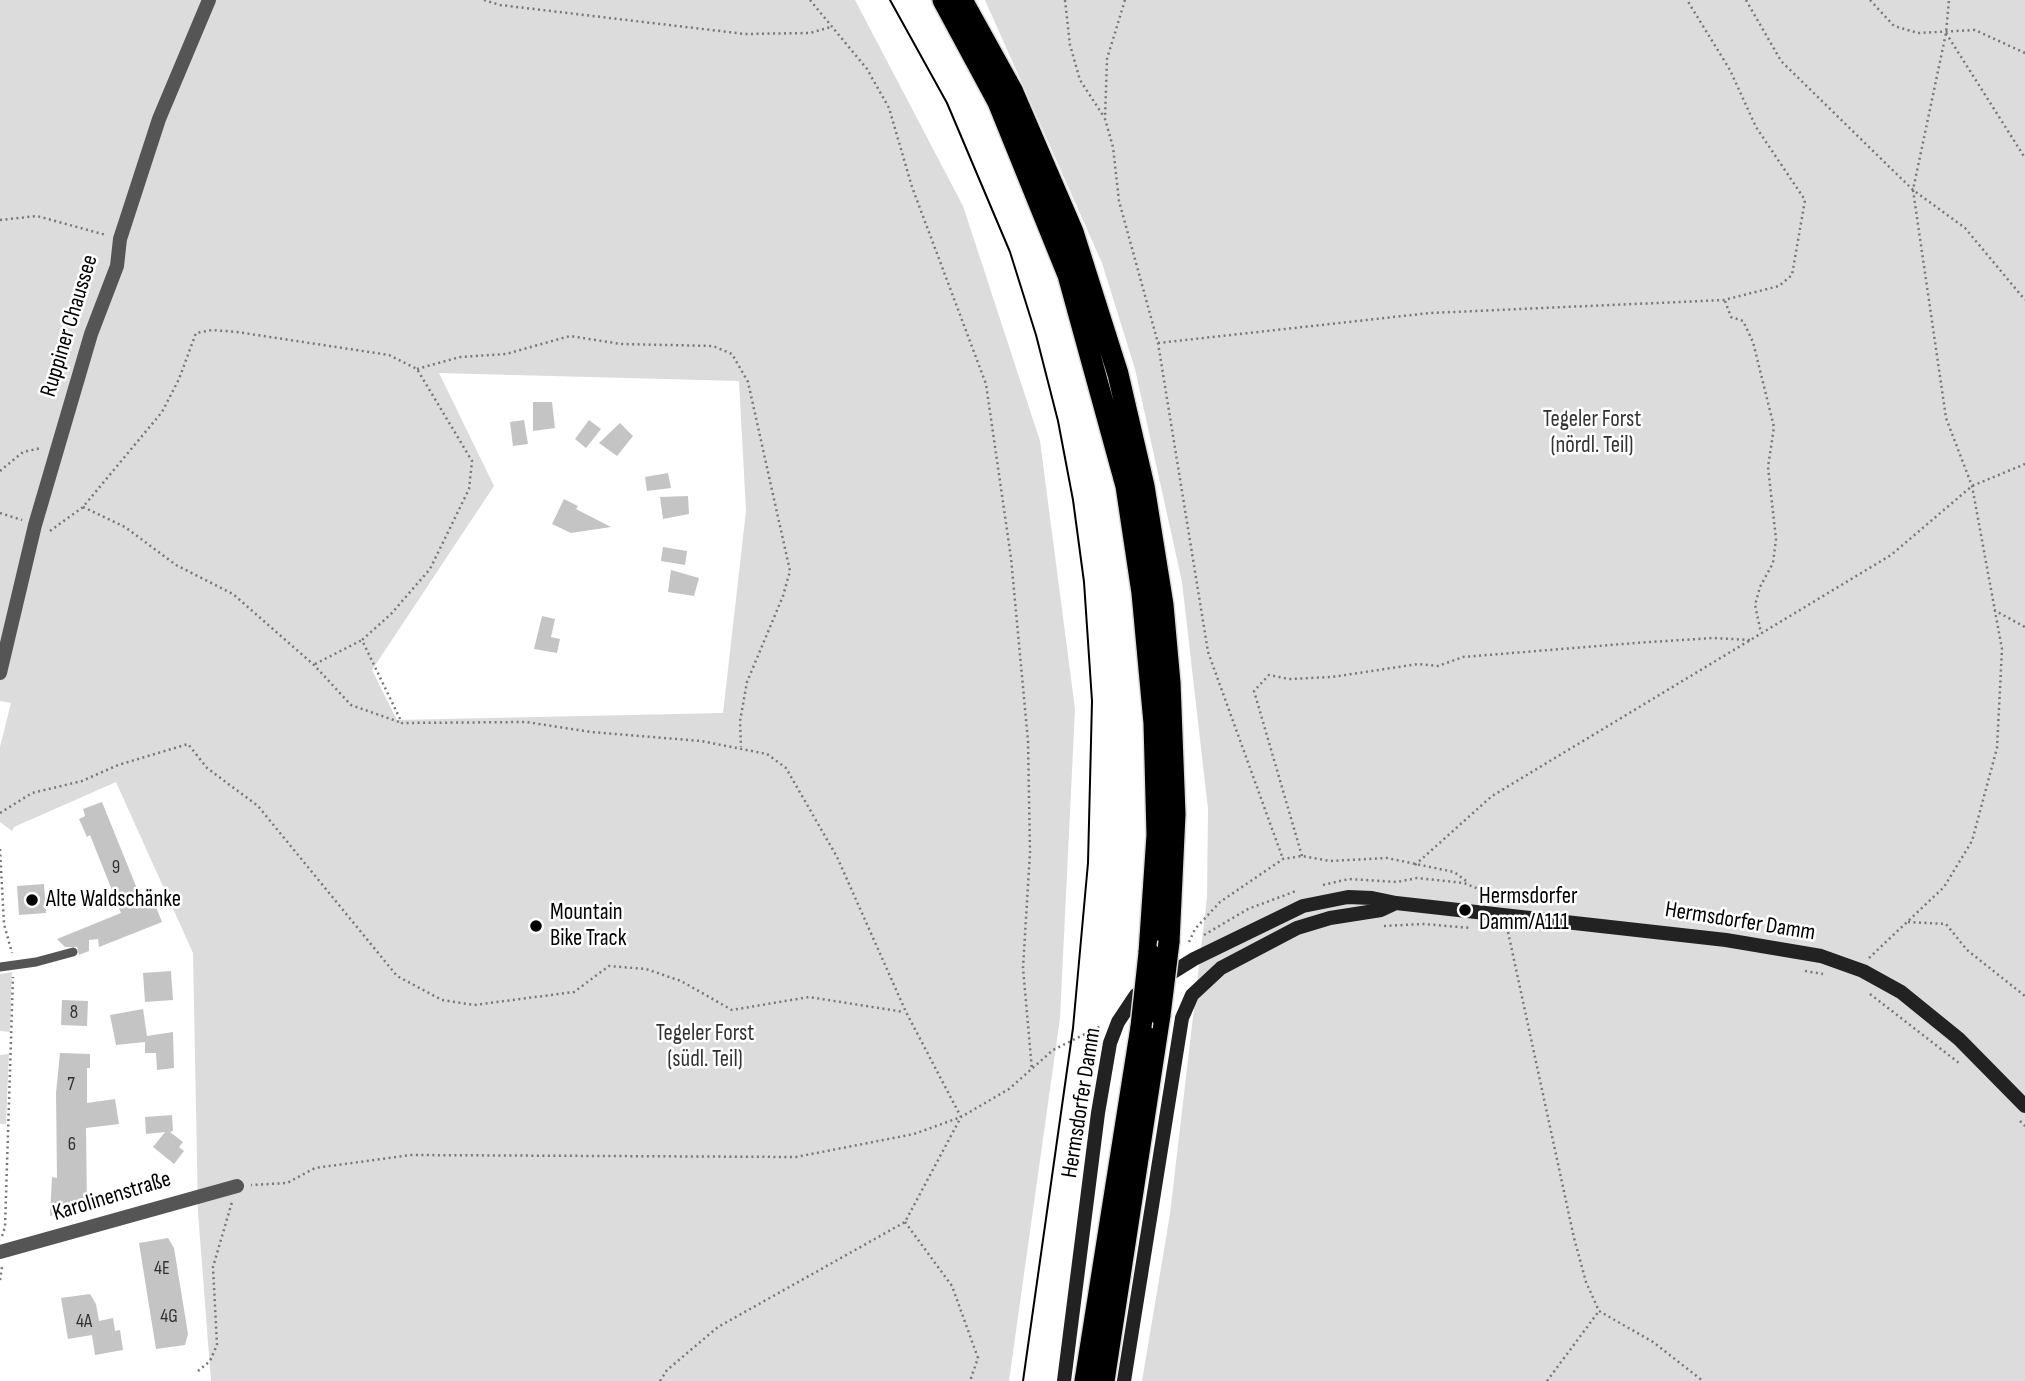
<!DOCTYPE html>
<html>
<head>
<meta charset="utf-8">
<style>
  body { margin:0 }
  canvas { display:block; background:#fff }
</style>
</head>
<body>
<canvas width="2025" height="1381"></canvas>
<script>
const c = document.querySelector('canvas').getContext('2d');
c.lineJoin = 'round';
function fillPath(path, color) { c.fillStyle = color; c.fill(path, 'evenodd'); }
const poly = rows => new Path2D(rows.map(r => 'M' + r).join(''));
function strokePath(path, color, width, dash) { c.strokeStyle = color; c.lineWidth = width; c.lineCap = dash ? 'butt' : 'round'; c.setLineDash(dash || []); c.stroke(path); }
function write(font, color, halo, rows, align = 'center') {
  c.font = font + ' "Sofia Sans Condensed",sans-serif'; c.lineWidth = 5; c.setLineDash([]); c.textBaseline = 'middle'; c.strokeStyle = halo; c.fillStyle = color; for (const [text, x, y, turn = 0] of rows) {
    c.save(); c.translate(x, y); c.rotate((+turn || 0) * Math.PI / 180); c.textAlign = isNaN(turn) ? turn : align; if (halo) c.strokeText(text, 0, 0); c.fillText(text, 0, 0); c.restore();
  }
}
fillPath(poly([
  [0,0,855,0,963,206,1040,441,1075,709,1060,1018,1009,1381,211,1381,198,1212,193,953,116,782,14,827,12,831,0,822,0,747,11,703,0,701],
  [439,373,739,381,746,511,723,713,397,720,372,670,494,486],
  [985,0,2025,0,2025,1381,1142,1381,1170,1214,1207,897,1208,809,1182,582,1135,369,1102,263],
  [12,972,10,1032,0,1031,0,974],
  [9,1054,6,1124,0,1124,0,1055]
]), '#dcdcdc');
fillPath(poly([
  [533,402,552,402,555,428,533,431],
  [524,420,528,444,513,446,510,422],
  [589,420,601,429,586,448,575,439],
  [620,423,633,436,617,456,599,443],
  [668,473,671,488,647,491,645,477],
  [688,496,689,514,663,519,660,497],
  [564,499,578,506,576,509,611,527,571,533,552,524],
  [663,547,687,551,685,565,661,561],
  [671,570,699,578,694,596,668,592],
  [542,616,555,619,551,637,560,639,557,653,534,649],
  [102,802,144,906,154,902,162,922,99,947,98,939,89,940,89,951,79,955,77,947,65,947,57,939,121,913,90,835,87,837,79,819,85,816,83,809],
  [44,884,46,913,19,915,17,886],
  [171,971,173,1000,145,1002,143,973],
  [62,1000,88,1001,87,1026,61,1025],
  [143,1009,147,1036,173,1032,174,1068,157,1070,156,1053,145,1053,145,1042,116,1045,110,1015],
  [60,1053,90,1054,90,1068,87,1068,87,1103,115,1099,119,1124,86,1128,87,1207,68,1206,67,1211,50,1216,52,1177,57,1178,56,1093],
  [172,1115,173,1131,170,1132,183,1142,179,1147,184,1151,174,1164,153,1147,165,1132,146,1134,145,1117],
  [168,1238,174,1248,188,1334,185,1345,156,1349,139,1243],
  [90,1294,96,1304,99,1321,113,1318,115,1331,120,1330,123,1350,95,1355,92,1335,68,1339,61,1298]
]), '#c4c4c4');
const highway = poly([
  [943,0,998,102,1068,275,1126,486,1142,593,1154,723,1157,835,1149,953],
  [962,0,1012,90,1073,232,1118,374,1144,486,1163,605,1170,683,1175,814,1169,942],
  [1085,1381,1141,1027],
  [1104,1381,1160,1015]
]);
strokePath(highway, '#dbdbdb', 24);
strokePath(poly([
  [484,0,500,5,745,34,810,33,831,27],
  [810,0,867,69,889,108,912,187,986,384,1011,558,1028,741,1030,852,1023,968,1032,1070],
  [1065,0,1070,45,1080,80,1104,117],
  [1125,0,1107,59,1105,119,1113,147,1119,201,1158,343,1208,652,1283,859],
  [1746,0,1781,61,1913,190,1965,228,2025,300],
  [1870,0,1894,26,1918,33,1975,30,2025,53],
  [1946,33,2025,158],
  [0,220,37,216,106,235],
  [1725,301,1731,317,1743,321,1753,342,1774,427,1768,467,1776,539,1773,563,1760,587,1755,605,1761,633],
  [1158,343,1430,313,1724,300,1779,286,1792,275,1805,200,1756,127,1730,70,1687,0],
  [417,369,460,357,506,354,570,336,621,344,713,346,732,354,748,382,790,571,783,596,747,682,740,721,741,747],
  [0,471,23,452,41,448],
  [83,507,125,527,176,565,233,594,314,665,351,705,402,723],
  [0,513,22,520],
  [50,531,83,507,162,412,179,379,196,333,212,330,237,332,389,355,417,369,472,461,469,489,430,569,391,614,362,640,402,723,526,722,591,732,701,741,767,754,786,768,837,857,906,1012,961,1117,914,1134,796,1157,410,1155,315,1168,287,1183,251,1185],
  [1994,610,2025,627],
  [315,664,362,640],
  [0,813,32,793,82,781,118,765,188,744,207,768,258,806,397,976,442,1000,474,1005,574,992,609,966,646,969,681,981,732,1010,809,997,904,1012],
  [0,849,4,924,12,953],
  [1302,856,1254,691,1269,675,1289,679,1332,677,1418,664,1438,666,1463,657,1635,643,1713,638,1750,640],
  [1415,865,1492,796,1891,555,1972,486,2025,464],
  [1323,885,1349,879,1397,882,1417,878,1464,883,1500,898],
  [1908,922,1946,924,1967,950,2025,996],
  [1384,926,1423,924,1471,928],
  [1508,932,1574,1238,1586,1282,1599,1311,1653,1342,1703,1381],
  [1204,935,1248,909,1296,891],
  [1189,942,1195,929,1220,902,1283,859,1302,856,1330,861,1387,858,1454,872,1469,883],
  [1869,958,1944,887,1972,841,1997,748,2002,649,1972,486,1946,418,1913,190,1946,33,1949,0],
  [1805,971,1823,974],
  [1870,994,1959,1063],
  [2020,1121,2025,1126],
  [905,1222,952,1286,978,1358,970,1381],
  [2,1236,5,1227,13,977],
  [0,1280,2,1267],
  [198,1371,210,1361,217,1345,213,1267,232,1202],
  [660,1381,667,1370,718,1327,905,1222,961,1117,1009,1089,1053,1050,1101,1026],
  [1547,1381,1599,1311]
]), '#777', 2.5, [2, 3.5]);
strokePath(poly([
  [0,967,36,962,73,952]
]), '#555', 9);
strokePath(poly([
  [0,673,35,525,91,334,117,266,120,239,159,119,209,0],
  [0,1252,237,1186]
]), '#555', 14);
strokePath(poly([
  [1064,1381,1098,1113,1110,1043,1118,1022,1136,995,1194,959,1303,906,1348,897,1372,898,1396,903,1726,940,1821,956,1863,971,1901,992,1959,1039,2025,1106],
  [1124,1381,1182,1018,1192,995,1221,968,1297,928,1330,918,1381,910,1396,903]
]), '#222', 14);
strokePath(highway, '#000', 21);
strokePath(poly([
  [890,0,947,103,1010,252,1036,335,1058,421,1073,500,1084,582,1092,701,1088,863,1073,1028,1023,1381]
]), '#000', 2);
const highwayBridge = poly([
  [1160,1015,1169,942],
  [1141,1027,1149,953]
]);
strokePath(highwayBridge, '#dbdbdb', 24, []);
strokePath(highwayBridge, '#000', 21);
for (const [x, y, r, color] of [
  [32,900,7,"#000"],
  [1465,910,7,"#000"],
  [536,926,7,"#000"]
]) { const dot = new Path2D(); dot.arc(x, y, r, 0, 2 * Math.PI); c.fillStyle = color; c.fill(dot); strokePath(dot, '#fff', 2.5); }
write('19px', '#313131', null, [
  ["9",116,868],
  ["8",74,1013],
  ["7",71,1085],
  ["6",72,1145],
  ["4E",162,1269],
  ["4G",169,1317],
  ["4A",84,1322]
]);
write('23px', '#000', '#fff', [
  ["Ruppiner Chaussee",70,326,-73],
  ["Hermsdorfer Damm",1740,922,9],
  ["Hermsdorfer Damm",1082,1103,-81],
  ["Karolinenstraße",112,1197,-17]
]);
write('23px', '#333', '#fff', [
  ["Tegeler Forst",1592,420],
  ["(nördl. Teil)",1592,446],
  ["Tegeler Forst",705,1034],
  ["(südl. Teil)",705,1060]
]);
write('23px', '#000', '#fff', [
  ["Hermsdorfer",1479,897],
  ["Damm/A111",1479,923],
  ["Alte Waldschänke",46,900],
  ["Mountain",550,913],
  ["Bike Track",550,939]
], 'left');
</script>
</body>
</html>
